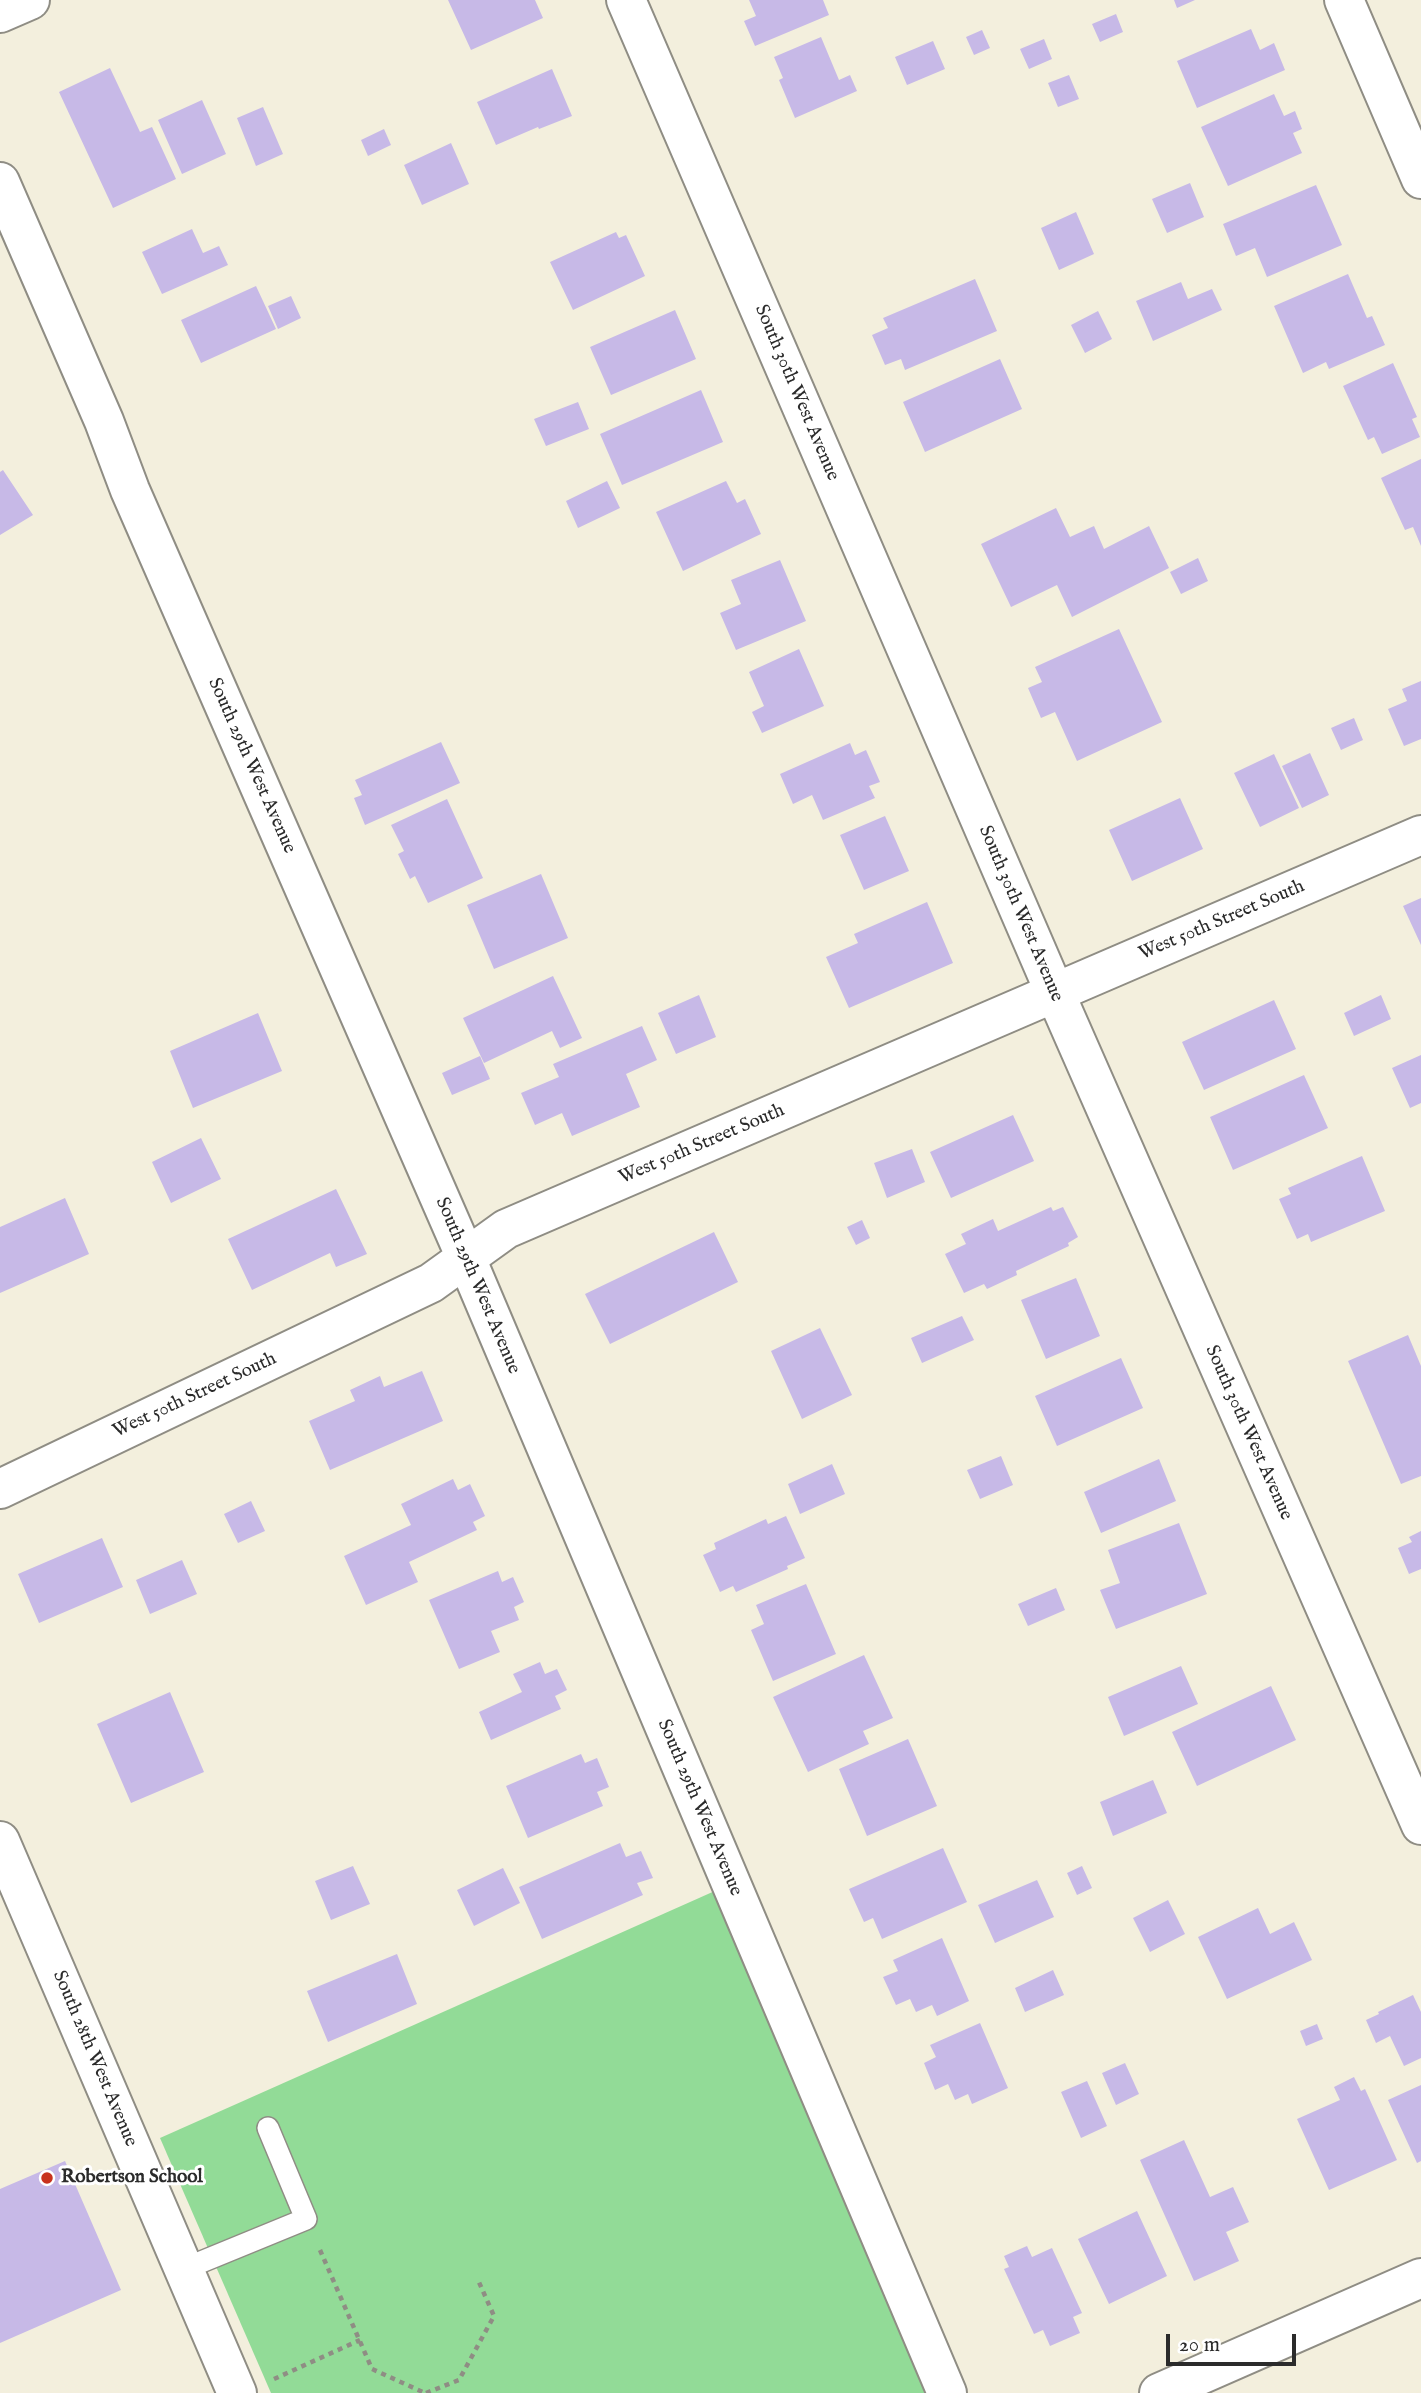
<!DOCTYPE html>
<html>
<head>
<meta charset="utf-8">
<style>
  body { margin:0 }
  #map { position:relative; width:1421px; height:2393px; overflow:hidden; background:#f3efdd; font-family:"IM FELL English",serif }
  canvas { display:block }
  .scale { position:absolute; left:1166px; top:2334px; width:130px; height:32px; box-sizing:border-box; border:4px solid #2b2b2b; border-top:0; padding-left:9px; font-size:21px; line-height:24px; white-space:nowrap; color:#2b2b2b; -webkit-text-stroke:5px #fff; paint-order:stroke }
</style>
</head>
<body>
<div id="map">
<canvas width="1421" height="2393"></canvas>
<div class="scale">20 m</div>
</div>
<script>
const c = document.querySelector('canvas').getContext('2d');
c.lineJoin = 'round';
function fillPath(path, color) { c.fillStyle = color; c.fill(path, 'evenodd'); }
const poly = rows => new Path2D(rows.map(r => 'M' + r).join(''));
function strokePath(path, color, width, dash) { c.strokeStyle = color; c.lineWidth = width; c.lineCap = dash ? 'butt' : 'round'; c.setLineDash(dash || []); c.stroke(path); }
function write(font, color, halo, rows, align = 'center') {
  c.font = font + ' "IM FELL English",serif'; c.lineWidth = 6; c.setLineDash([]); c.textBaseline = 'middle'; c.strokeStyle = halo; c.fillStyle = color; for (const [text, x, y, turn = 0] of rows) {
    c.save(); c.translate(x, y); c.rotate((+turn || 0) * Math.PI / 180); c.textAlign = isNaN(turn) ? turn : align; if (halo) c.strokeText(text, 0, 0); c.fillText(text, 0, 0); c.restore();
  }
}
fillPath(poly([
  [717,1890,936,2393,271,2393,160,2138]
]), '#92db97');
fillPath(poly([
  [448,0,535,0,543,18,471,50],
  [749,0,823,0,829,15,755,46,744,21,756,16],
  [1174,0,1195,0,1177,8],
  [1116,14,1123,32,1100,42,1092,24],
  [1251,29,1260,50,1274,43,1285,70,1197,108,1177,61],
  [982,30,990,48,974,55,966,37],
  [821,37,839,80,850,75,857,91,795,118,779,80,783,78,774,57],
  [1044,39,1052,59,1029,69,1020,49],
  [933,41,945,69,907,85,895,57],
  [110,68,140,132,152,127,176,179,113,208,59,92],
  [552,69,572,116,539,129,538,127,496,145,477,102],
  [1069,75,1079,99,1058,107,1048,83],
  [1274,94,1284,116,1295,111,1302,129,1293,133,1302,153,1228,186,1201,127],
  [202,100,226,154,182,174,158,120],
  [263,107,283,154,256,166,237,118],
  [384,129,391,145,368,156,361,140],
  [451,143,469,184,422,205,404,165],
  [1190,183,1204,217,1167,233,1152,199],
  [1316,185,1342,245,1267,277,1255,248,1236,256,1223,224],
  [1076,212,1094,254,1059,270,1041,228],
  [192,229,203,253,219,246,228,265,162,294,142,252],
  [616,232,619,238,626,235,645,276,573,310,550,262],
  [1348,274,1367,318,1372,316,1385,345,1329,369,1326,362,1303,373,1274,306],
  [975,279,997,331,905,370,901,359,885,365,872,335,888,328,883,318],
  [1181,282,1188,299,1212,289,1222,310,1153,341,1136,301],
  [256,286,276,329,201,363,181,320],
  [291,296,301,318,278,329,268,306],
  [675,310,696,359,611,395,590,347],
  [1098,311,1112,339,1085,353,1071,325],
  [1000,359,1022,409,925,452,903,402],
  [1393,363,1417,417,1412,419,1420,437,1382,454,1374,437,1368,440,1343,386],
  [701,390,723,442,622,485,600,434],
  [578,402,589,429,546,446,534,419],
  [1421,459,1421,546,1413,527,1405,530,1381,478],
  [3,470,33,515,0,535,0,472],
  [607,481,620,508,578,528,566,501],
  [726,481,737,503,745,499,761,534,683,571,656,512],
  [1056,508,1070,537,1094,526,1104,549,1149,526,1169,568,1072,617,1057,585,1011,607,981,544],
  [1198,558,1208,581,1181,594,1170,572],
  [780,560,806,621,736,650,720,613,741,604,731,580],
  [1119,629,1162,722,1077,761,1055,712,1041,718,1028,688,1042,682,1035,667],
  [799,649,824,706,762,733,752,712,764,706,749,672],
  [1421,681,1421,739,1404,746,1388,709,1407,701,1402,689],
  [1354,718,1363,740,1341,750,1331,728],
  [441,742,460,783,365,825,354,798,362,795,355,780],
  [850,743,855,755,866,750,880,782,869,786,875,798,823,820,812,795,793,804,780,774],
  [1310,753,1329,795,1302,808,1282,766],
  [1274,754,1299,808,1260,827,1234,773],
  [1180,798,1203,849,1132,881,1109,830],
  [447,799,483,878,428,903,415,876,410,879,398,854,404,851,391,825],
  [885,816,909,871,864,890,840,835],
  [541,874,568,938,494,969,467,905],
  [1421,898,1421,945,1403,906],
  [927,902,953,963,849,1008,826,957,858,943,854,934],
  [553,976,582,1038,560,1048,552,1031,484,1063,463,1018],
  [699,995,716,1037,676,1054,658,1013],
  [1381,995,1391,1019,1354,1036,1344,1013],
  [1274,1000,1296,1049,1204,1090,1182,1042],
  [258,1013,282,1071,193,1108,170,1051],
  [642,1026,657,1060,626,1074,640,1107,572,1136,562,1113,535,1125,521,1093,559,1077,553,1064],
  [1421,1055,1421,1103,1410,1108,1392,1068],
  [480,1056,490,1079,452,1095,442,1073],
  [1304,1075,1328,1128,1233,1170,1210,1117],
  [1013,1115,1034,1161,951,1198,930,1152],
  [201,1138,221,1179,171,1203,152,1162],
  [912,1149,925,1182,887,1198,874,1163],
  [1362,1156,1385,1211,1311,1242,1308,1234,1297,1239,1279,1199,1291,1194,1288,1188],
  [336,1189,367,1254,336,1267,330,1253,252,1290,228,1239],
  [65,1198,89,1254,0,1293,0,1227],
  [1051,1207,1053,1211,1063,1207,1078,1237,1068,1243,1069,1246,1016,1271,1017,1275,987,1289,984,1284,964,1293,945,1254,966,1244,961,1234,993,1219,998,1231],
  [862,1220,870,1238,856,1245,847,1227],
  [714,1232,738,1282,610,1344,585,1294],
  [1076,1278,1100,1336,1046,1359,1021,1300],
  [962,1316,974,1340,922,1363,911,1338],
  [820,1328,852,1395,802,1419,771,1351],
  [1408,1335,1421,1366,1421,1476,1401,1484,1348,1361],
  [1121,1358,1143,1408,1057,1446,1035,1396],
  [422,1371,443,1421,330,1470,309,1421,355,1401,350,1390,380,1376,384,1387],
  [1001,1456,1013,1485,980,1499,967,1470],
  [1159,1459,1176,1501,1101,1533,1084,1492],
  [832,1464,845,1494,800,1514,788,1484],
  [453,1479,458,1490,470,1484,485,1516,473,1522,477,1530,409,1562,418,1582,366,1605,344,1556,411,1525,401,1504],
  [251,1501,265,1531,238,1543,224,1514],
  [786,1516,805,1558,787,1566,788,1569,736,1592,733,1586,720,1592,703,1555,716,1549,714,1543,766,1519,768,1524],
  [1179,1523,1207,1594,1116,1629,1100,1590,1120,1583,1108,1550],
  [1421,1531,1421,1569,1409,1574,1398,1548,1412,1542,1409,1537],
  [102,1538,123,1587,39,1623,18,1574],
  [182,1560,197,1594,150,1614,136,1580],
  [498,1571,502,1582,513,1577,524,1602,514,1607,519,1620,491,1631,500,1652,459,1669,429,1600],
  [806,1584,836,1654,773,1681,751,1630,764,1624,756,1605],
  [1056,1588,1065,1610,1028,1626,1018,1604],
  [864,1655,893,1718,863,1731,869,1744,808,1772,773,1697],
  [540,1662,545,1674,557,1669,567,1690,555,1696,561,1709,491,1740,479,1712,522,1692,513,1674],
  [1181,1666,1198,1704,1124,1736,1108,1697],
  [1271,1686,1296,1740,1197,1786,1172,1732],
  [170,1692,204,1772,131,1803,97,1724],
  [908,1739,937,1806,867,1836,839,1769],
  [581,1754,585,1763,597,1758,609,1787,597,1792,603,1806,528,1838,506,1786],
  [1153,1780,1167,1813,1113,1836,1100,1802],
  [620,1843,626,1857,641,1851,653,1878,637,1883,643,1895,542,1939,519,1887],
  [943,1848,967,1902,882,1939,873,1918,864,1922,849,1889],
  [353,1866,370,1904,331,1920,315,1881],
  [1082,1866,1092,1888,1077,1895,1067,1873],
  [503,1868,520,1903,474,1926,457,1890],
  [1037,1880,1054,1917,995,1943,978,1905],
  [1168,1900,1185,1934,1150,1952,1133,1918],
  [1258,1908,1270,1934,1294,1922,1312,1960,1227,1999,1198,1937],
  [942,1938,969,2001,937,2016,932,2005,916,2012,910,1999,896,2005,883,1977,898,1971,893,1960],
  [397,1954,417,2004,328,2042,307,1991],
  [1053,1970,1064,1995,1025,2012,1015,1988],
  [1413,1995,1421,2012,1421,2058,1404,2066,1390,2036,1376,2043,1366,2020,1379,2014,1378,2012],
  [980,2023,1008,2088,972,2104,968,2094,955,2100,948,2084,935,2090,924,2063,936,2057,930,2045],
  [1317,2024,1323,2039,1306,2046,1300,2031],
  [1125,2063,1139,2094,1116,2105,1102,2073],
  [1354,2077,1361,2091,1365,2089,1397,2160,1329,2190,1297,2119,1340,2100,1334,2087],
  [1087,2081,1107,2126,1081,2138,1061,2092],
  [1421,2085,1421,2161,1417,2163,1388,2100],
  [1184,2140,1210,2197,1233,2187,1249,2222,1226,2232,1239,2261,1194,2281,1140,2160],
  [65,2161,121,2290,0,2343,0,2189],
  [1137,2211,1167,2276,1109,2304,1078,2239],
  [1027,2246,1032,2257,1052,2248,1082,2313,1073,2317,1080,2333,1050,2346,1043,2330,1034,2334,1004,2269,1009,2267,1004,2256]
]), '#c7b9e7');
const lane = poly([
  [184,2269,306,2219,268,2128]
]);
const street = poly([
  [626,0,1055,993,1421,1825],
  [1344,0,1421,179],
  [0,182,104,421,130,490,466,1258,947,2393],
  [0,1489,431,1283,506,1229,1421,835],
  [0,1841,237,2393],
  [1159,2393,1421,2278]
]);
const secondary = poly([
  [0,13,30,0]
]);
strokePath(lane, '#8f8d84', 24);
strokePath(street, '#8f8d84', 42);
strokePath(secondary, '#8f8d84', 42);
strokePath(poly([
  [320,2250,372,2369,425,2393],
  [274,2379,360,2340],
  [426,2393,459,2380,494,2316,478,2280]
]), '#8f8d84', 4.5, [5, 5]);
strokePath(lane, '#fff', 21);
strokePath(street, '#fff', 38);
strokePath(secondary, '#fff', 38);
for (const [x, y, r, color] of [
  [47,2178,7,"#c8321e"]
]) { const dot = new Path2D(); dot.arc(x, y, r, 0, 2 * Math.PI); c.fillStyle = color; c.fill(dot); strokePath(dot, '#fff', 2.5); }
write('19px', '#2b2b2b', '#fff', [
  ["South 30th West Avenue",796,393,67],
  ["South 29th West Avenue",251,766,66],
  ["South 30th West Avenue",1020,914,67],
  ["West 50th Street South",1222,921,-23],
  ["West 50th Street South",702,1145,-23],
  ["South 29th West Avenue",477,1286,67],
  ["West 50th Street South",195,1396,-25],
  ["South 30th West Avenue",1248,1433,66],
  ["South 29th West Avenue",699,1808,67],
  ["South 28th West Avenue",94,2059,67]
]);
write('bold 19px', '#2b2b2b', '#fff', [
  ["Robertson School",61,2178]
], 'left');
</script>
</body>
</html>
